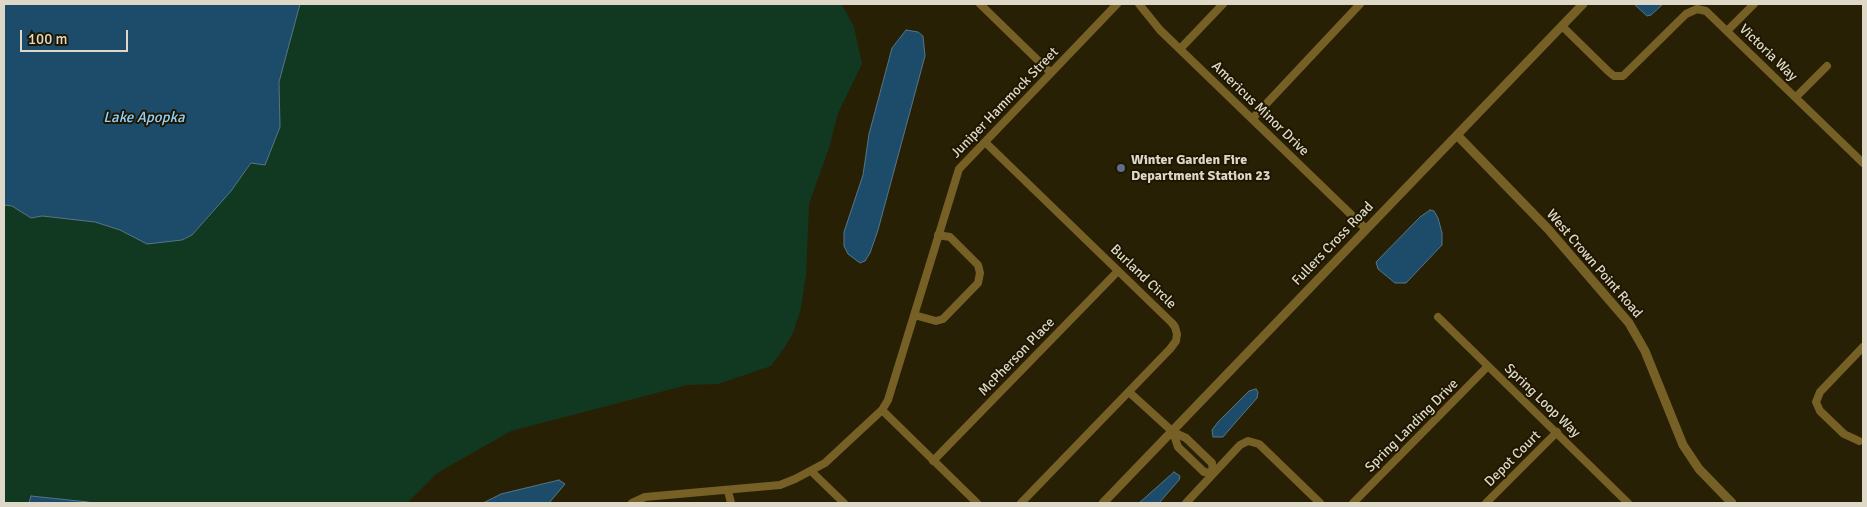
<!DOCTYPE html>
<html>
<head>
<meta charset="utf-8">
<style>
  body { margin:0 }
  #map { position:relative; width:1867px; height:507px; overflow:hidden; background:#282004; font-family:Signika,sans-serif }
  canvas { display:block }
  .frame { position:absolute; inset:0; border:5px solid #ddd8c8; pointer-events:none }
  .scale { position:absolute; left:20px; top:30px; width:108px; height:22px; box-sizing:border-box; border:2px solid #ddd8c8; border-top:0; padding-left:6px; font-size:15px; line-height:18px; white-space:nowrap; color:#ddd8c8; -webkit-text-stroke:4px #1f1600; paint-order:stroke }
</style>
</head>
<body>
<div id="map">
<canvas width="1867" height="507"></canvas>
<div class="frame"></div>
<div class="scale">100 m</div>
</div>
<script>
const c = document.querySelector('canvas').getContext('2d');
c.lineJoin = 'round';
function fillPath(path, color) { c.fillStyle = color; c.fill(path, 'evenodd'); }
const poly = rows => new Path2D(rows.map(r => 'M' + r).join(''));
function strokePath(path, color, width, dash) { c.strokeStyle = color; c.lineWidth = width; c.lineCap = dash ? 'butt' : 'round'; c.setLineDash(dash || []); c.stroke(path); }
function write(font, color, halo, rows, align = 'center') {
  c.font = font + ' Signika,sans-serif'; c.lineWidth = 4; c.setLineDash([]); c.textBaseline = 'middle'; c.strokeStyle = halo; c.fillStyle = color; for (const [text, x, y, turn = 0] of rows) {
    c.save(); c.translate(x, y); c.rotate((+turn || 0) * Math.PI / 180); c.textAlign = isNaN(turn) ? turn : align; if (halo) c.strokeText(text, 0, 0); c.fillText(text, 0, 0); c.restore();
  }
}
fillPath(poly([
  [300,4,842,4,854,27,862,64,838,113,829,148,809,204,806,274,801,308,793,333,784,348,771,366,718,384,687,385,511,431,437,473,407,503,91,503,32,496,29,503,4,503,4,205,12,206,31,218,41,216,95,222,120,230,147,243,182,240,192,235,231,191,280,127,279,82]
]), '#113921');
const water = poly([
  [4,4,300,4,279,82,280,127,265,165,251,163,231,191,192,235,182,240,147,244,120,230,95,222,42,216,31,218,12,206,4,205,4,4],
  [1634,4,1663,4,1651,15,1647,16,1634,4],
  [906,30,918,32,923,36,925,56,878,230,870,253,865,261,860,263,848,254,844,246,844,232,863,175,869,134,892,48,906,30],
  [1430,210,1434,211,1438,218,1442,233,1442,245,1406,283,1395,283,1378,269,1376,262,1420,217,1430,210],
  [1256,389,1258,392,1257,398,1235,423,1223,437,1213,437,1212,430,1218,422,1249,391,1256,389],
  [1174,472,1180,476,1179,480,1159,503,1139,503,1174,472],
  [559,480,565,484,549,503,483,503,501,494,559,480],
  [31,496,88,502,91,503,29,503,31,496]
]);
fillPath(water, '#1c4c6a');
strokePath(water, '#567686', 1);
strokePath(poly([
  [980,4,1051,73],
  [1139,4,1160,30,1366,229],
  [1562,26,1609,72,1614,76,1623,76,1686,14,1697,9,1706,11,1863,163],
  [1727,31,1754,4],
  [1180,49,1223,4],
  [1796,97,1827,66],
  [1252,119,1360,4],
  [985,142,1172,323,1175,327,1177,334,1176,341,1170,349,1021,503],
  [914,315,936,321,943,319,978,283,980,273,978,265,950,237,938,235],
  [1438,317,1628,503],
  [1129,392,1173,432,1186,438,1212,463,1213,473],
  [882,410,977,503],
  [1173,432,1178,447,1204,472,1213,473],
  [1859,441,1844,434,1820,411,1816,402,1820,392,1863,347],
  [933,461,1118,271],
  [811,471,844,503],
  [728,491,731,503],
  [632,503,645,497,780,485,795,479,825,463,882,410,888,400,959,169,1117,4],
  [1186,503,1240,445,1248,441,1259,444,1320,503],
  [1353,503,1488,366],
  [1486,503,1557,432]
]), '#766026', 8);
strokePath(poly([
  [1457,135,1548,229,1629,323,1645,351,1683,445,1699,469,1732,503],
  [1103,503,1583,4]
]), '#766026', 9);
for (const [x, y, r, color] of [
  [1121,168,5,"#5c6f8a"]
]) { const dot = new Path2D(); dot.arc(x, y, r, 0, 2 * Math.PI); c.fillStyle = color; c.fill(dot); strokePath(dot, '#1f1600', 2); }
write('14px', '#ddd8c8', '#1f1600', [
  ["Victoria Way",1768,53,44],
  ["Juniper Hammock Street",1005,103,-46],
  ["Americus Minor Drive",1260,109,44],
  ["Fullers Cross Road",1333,244,-46],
  ["West Crown Point Road",1594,264,49],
  ["Burland Circle",1143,277,44],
  ["McPherson Place",1017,357,-46],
  ["Spring Loop Way",1542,401,44],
  ["Spring Landing Drive",1412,426,-45],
  ["Depot Court",1513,459,-45]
]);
write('bold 14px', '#ddd8c8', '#1f1600', [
  ["Winter Garden Fire",1131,160],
  ["Department Station 23",1131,176]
], 'left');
write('italic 15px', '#90d0fc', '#1f1600', [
  ["Lake Apopka",144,118]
]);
</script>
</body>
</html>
